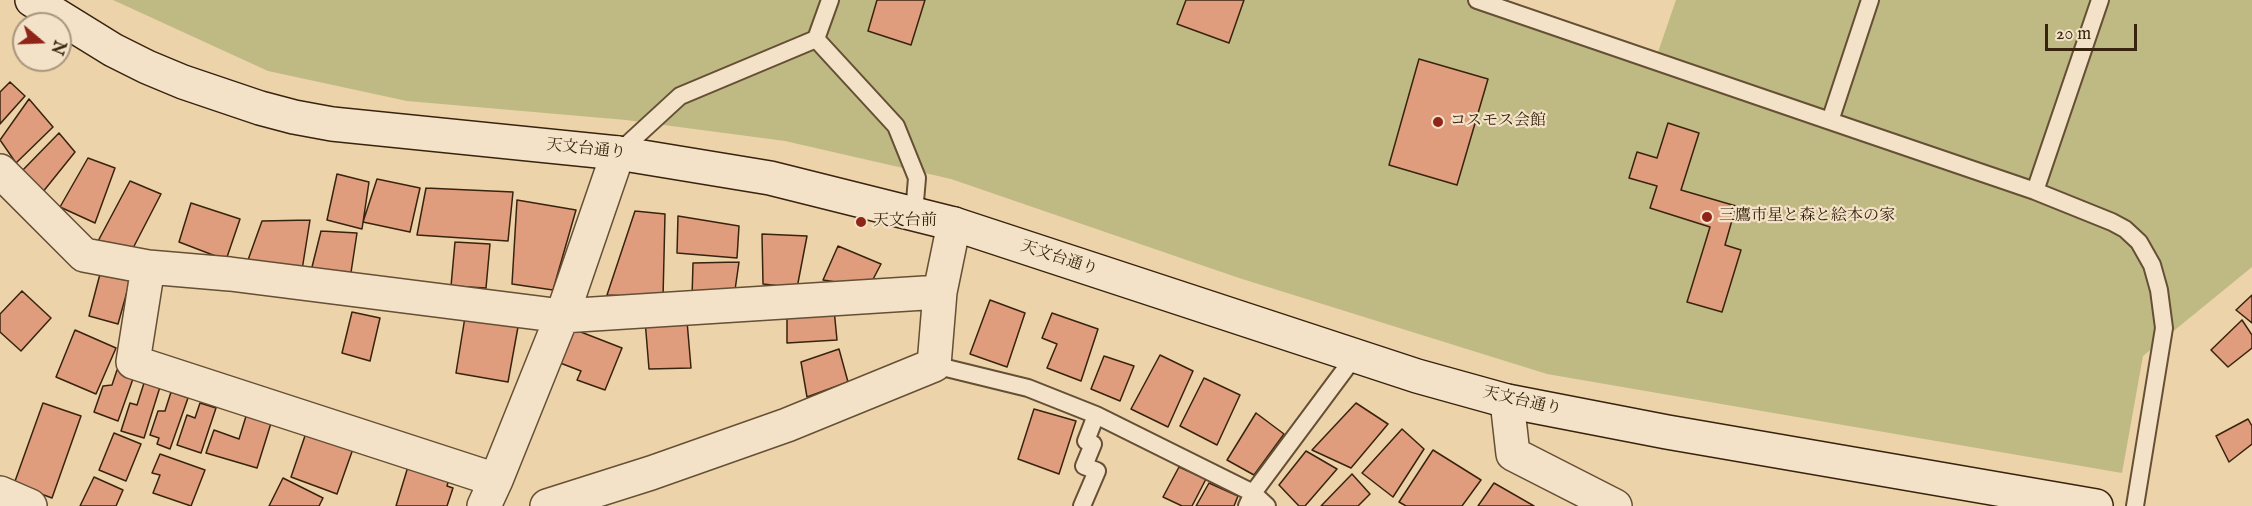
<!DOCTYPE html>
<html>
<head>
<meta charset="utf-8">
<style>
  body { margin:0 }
  #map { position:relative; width:2252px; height:506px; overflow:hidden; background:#edd3a9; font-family:"IM FELL English",serif }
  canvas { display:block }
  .north { position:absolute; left:12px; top:12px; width:60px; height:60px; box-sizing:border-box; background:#f3e2c7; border:2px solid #a8967d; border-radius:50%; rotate:109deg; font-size:16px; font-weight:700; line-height:24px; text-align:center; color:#38230e }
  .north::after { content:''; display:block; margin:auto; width:21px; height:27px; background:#8f2418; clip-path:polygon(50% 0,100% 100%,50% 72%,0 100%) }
  .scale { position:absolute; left:2045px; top:24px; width:92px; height:27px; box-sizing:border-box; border:3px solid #38230e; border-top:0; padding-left:8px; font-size:18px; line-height:21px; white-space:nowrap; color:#38230e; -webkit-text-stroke:4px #f3e2c7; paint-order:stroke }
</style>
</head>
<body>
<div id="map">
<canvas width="2252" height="506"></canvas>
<div class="north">N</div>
<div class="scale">20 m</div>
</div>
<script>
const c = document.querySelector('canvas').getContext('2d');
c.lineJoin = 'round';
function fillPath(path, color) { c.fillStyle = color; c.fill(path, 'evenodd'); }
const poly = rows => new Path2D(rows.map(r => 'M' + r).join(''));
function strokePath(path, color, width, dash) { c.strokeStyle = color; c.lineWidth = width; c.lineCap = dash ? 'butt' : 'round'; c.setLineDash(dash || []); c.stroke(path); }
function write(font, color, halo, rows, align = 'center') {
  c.font = font + ' "IM FELL English","Noto Serif JP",serif'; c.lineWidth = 4.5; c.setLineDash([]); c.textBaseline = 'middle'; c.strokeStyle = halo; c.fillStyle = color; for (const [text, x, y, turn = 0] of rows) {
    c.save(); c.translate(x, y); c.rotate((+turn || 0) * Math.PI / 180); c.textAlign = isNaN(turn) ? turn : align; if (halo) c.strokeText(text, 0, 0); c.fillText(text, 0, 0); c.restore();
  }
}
fillPath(poly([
  [113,0,1483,0,1656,58,1676,0,2252,0,2252,267,2143,356,2122,473,1547,374,1239,278,951,179,785,141,626,120,407,101,268,71]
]), '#bfba83');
const building = poly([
  [877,0,925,0,911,45,868,31,877,0],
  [1186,0,1244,0,1229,43,1177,24,1186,0],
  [1419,59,1488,79,1457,185,1389,165,1419,59],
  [10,82,25,96,0,124,0,92,10,82],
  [29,99,53,127,16,163,0,140,29,99],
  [1668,123,1699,133,1681,190,1736,206,1725,245,1741,250,1722,312,1687,302,1710,227,1650,208,1657,186,1629,178,1637,152,1657,158,1668,123],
  [59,133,75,152,42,193,17,176,59,133],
  [88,158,115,168,95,223,60,207,88,158],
  [337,174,369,182,362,229,327,220,337,174],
  [377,179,420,188,410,232,363,222,377,179],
  [130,181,161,194,131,252,97,243,130,181],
  [426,188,513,192,508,241,417,235,426,188],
  [517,200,576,210,553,290,512,284,517,200],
  [191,203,240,219,226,260,179,242,191,203],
  [635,211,665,214,663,298,607,295,635,211],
  [678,216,739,226,737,258,677,253,678,216],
  [310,220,302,270,248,260,262,221,310,220],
  [321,231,357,233,350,279,311,271,321,231],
  [762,234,807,236,797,288,763,284,762,234],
  [455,242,490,244,486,288,451,286,455,242],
  [838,246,881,264,869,287,823,280,838,246],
  [739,262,734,297,692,298,693,263,739,262],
  [100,274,130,281,118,324,89,316,100,274],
  [22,291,51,318,21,351,0,332,0,314,22,291],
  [2252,295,2252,323,2236,310,2252,295],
  [990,300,1025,313,1007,367,970,354,990,300],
  [834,309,837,340,787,343,787,312,834,309],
  [352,312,380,318,370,361,342,353,352,312],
  [1052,313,1098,329,1081,381,1047,368,1057,344,1042,338,1052,313],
  [465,317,518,327,508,382,456,373,465,317],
  [645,320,687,321,691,368,649,369,645,320],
  [2242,320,2252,335,2252,348,2228,367,2211,350,2242,320],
  [568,327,622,348,605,390,577,380,581,371,555,361,568,327],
  [75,330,116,348,96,394,56,377,75,330],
  [839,349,848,382,807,397,801,362,839,349],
  [1160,355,1193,371,1168,427,1131,409,1160,355],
  [1104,356,1134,366,1120,401,1091,389,1104,356],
  [117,370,134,376,118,421,94,412,103,386,112,385,117,370],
  [1204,378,1240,395,1217,445,1180,426,1204,378],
  [144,383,160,387,144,438,121,431,130,403,137,405,144,383],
  [171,392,188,398,170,449,157,444,159,438,150,435,158,411,165,411,171,392],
  [43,403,81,416,52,498,14,484,43,403],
  [200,403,216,408,201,453,177,445,187,415,195,418,200,403],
  [1356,403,1388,424,1351,468,1312,450,1356,403],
  [1034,409,1076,421,1059,474,1018,459,1034,409],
  [247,413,272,420,257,468,206,453,214,430,239,439,247,413],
  [1256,413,1284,434,1254,475,1227,460,1256,413],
  [2248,419,2252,426,2252,444,2229,462,2216,436,2248,419],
  [1402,429,1424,449,1393,497,1362,473,1402,429],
  [307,430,354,446,337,494,291,477,307,430],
  [114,433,141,444,126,481,99,470,114,433],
  [1433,450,1481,480,1462,506,1406,506,1399,502,1433,450],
  [1306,451,1337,469,1305,506,1299,506,1279,485,1306,451],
  [160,454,205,470,191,506,153,493,160,475,152,473,160,454],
  [410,460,451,472,447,486,453,488,447,506,396,506,410,460],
  [1179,467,1206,479,1192,506,1182,506,1163,497,1179,467],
  [1352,474,1370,494,1358,506,1321,506,1352,474],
  [94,477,123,490,116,506,80,506,94,477],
  [283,478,323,498,319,506,269,506,283,478],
  [1209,483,1238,496,1234,506,1196,506,1209,483],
  [1494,483,1534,506,1478,506,1494,483]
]);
fillPath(building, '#df9d7d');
strokePath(building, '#38230e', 1.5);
const lane = poly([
  [1477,0,1830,121],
  [1870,0,1830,121,2035,191,2112,222,2125,229,2139,242,2152,265,2159,290,2164,328,2135,506],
  [816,39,896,126,917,178,914,213],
  [618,153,680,96,816,39,830,0],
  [2035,191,2100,0],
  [934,365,1028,388,1096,415,1253,493,1267,506],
  [1082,506,1097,471,1084,466,1093,444,1086,441,1096,415],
  [1247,506,1253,493,1355,356]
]);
const street = poly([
  [0,171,84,255,148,267,230,274,562,316,940,292],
  [148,267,133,362,496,480],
  [1507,401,1513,454,1615,506],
  [0,493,30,506],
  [484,506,496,480,562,316,618,153],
  [547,506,651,473,787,425,934,365,940,292,954,224]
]);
const secondary = poly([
  [32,0,113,50,147,67,183,82,260,108,294,117,332,124,618,153,770,178,954,224,1417,376,1507,401,1667,432,2096,506]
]);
strokePath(lane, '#654f35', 20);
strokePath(street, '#654f35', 36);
strokePath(secondary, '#38230e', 36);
strokePath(lane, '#f3e2c7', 16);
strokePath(street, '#f3e2c7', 33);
strokePath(secondary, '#f3e2c7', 33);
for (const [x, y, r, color] of [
  [1438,122,6,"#8f2418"],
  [1707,217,6,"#8f2418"],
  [861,222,6,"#8f2418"]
]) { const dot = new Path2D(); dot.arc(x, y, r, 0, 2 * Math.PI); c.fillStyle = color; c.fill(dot); strokePath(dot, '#f3e2c7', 2); }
write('16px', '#38230e', '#f3e2c7', [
  ["コスモス会館",1450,122],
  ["三鷹市星と森と絵本の家",1719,217],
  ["天文台前",873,222]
], 'left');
write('16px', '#38230e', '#f3e2c7', [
  ["天文台通り",586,150,6],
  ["天文台通り",1059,259,18],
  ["天文台通り",1522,402,13]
]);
</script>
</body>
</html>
